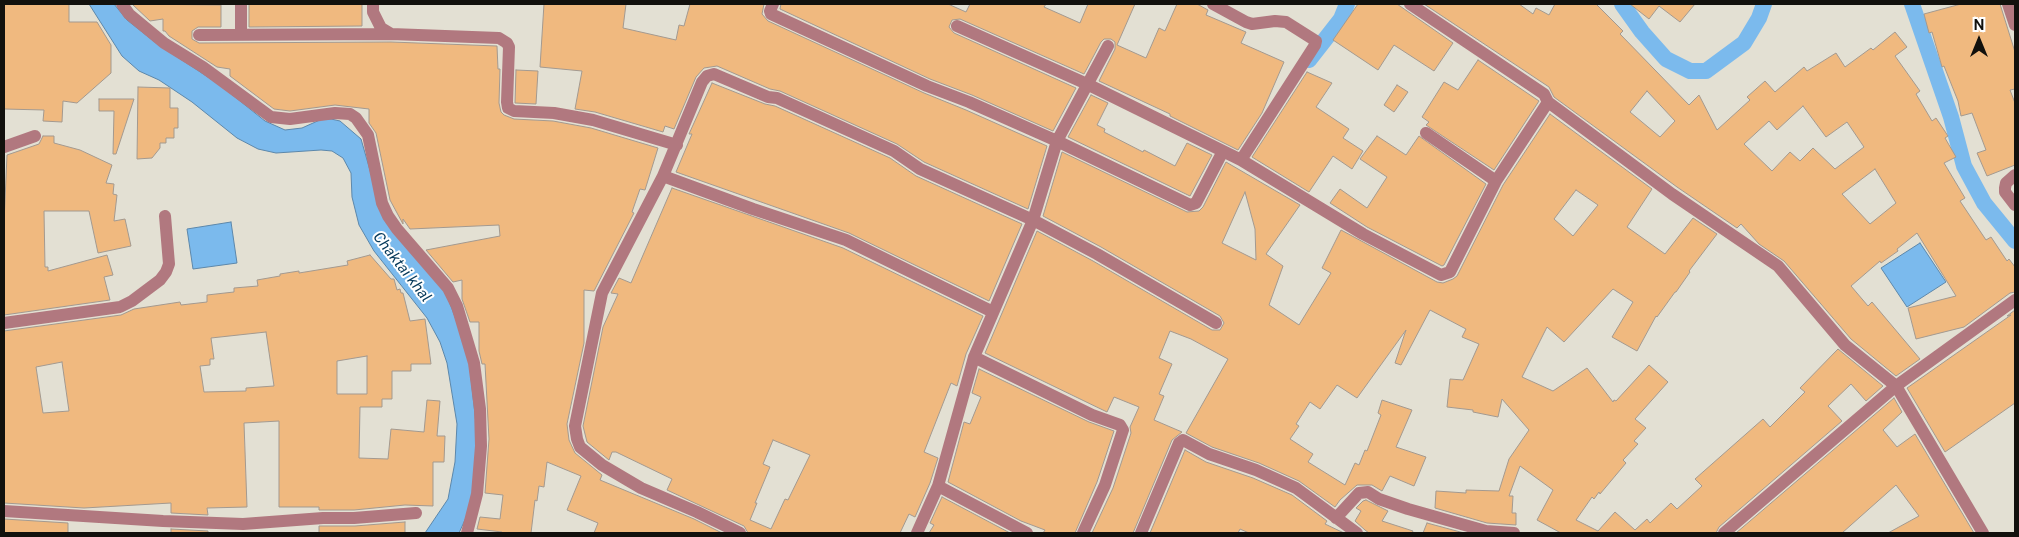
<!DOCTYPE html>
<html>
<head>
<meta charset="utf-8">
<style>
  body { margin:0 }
  #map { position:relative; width:2019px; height:537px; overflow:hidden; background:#e3e0d3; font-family:"Public Sans",sans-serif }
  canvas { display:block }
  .frame { position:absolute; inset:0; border:5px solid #12110d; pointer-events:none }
  .north { position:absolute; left:1954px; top:15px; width:50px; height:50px; -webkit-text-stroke:4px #fff; paint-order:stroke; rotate:0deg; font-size:14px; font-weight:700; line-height:20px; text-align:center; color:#12110d }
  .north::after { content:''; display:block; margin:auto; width:18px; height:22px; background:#12110d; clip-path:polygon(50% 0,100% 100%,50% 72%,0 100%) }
</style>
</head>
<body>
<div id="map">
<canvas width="2019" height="537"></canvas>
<div class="frame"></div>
<div class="north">N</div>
</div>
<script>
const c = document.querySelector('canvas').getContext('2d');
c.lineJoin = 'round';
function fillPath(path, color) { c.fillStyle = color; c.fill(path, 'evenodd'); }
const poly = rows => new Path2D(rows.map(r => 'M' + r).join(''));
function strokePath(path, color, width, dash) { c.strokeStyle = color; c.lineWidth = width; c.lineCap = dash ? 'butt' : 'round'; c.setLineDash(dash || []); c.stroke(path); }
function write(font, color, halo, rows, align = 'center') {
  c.font = font + ' "Public Sans",sans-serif'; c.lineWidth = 4; c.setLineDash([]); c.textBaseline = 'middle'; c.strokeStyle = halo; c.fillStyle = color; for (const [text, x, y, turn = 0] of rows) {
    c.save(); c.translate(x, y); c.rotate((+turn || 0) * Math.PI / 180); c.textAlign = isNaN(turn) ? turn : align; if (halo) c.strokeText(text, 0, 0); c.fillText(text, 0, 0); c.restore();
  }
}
const water = poly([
  [89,4,114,4,127,20,156,43,220,85,265,121,285,130,302,128,322,119,331,119,340,121,361,139,380,205,444,288,468,351,478,442,473,502,459,533,425,533,448,499,455,462,457,424,447,363,440,342,427,318,374,251,359,225,352,197,351,173,343,158,332,151,321,150,276,153,258,149,237,138,192,102,159,80,139,71,122,56,89,4],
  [231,222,237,263,193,269,187,229,231,222],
  [1920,243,1946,282,1907,307,1881,268,1920,243]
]);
fillPath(water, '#7bbaed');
strokePath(water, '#5c87aa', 1);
strokePath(poly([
  [1622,4,1642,32,1666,59,1690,71,1706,71,1744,43,1759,18,1764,4],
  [1912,4,1951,117,1964,166,1984,203,2015,241],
  [1309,60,1341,19,1347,4]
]), '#7bbaed', 16);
const building = poly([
  [4,4,69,4,69,22,97,22,111,45,111,73,77,103,63,101,62,122,43,121,44,110,4,109,4,4],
  [132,4,221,5,221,27,198,27,192,31,192,39,199,43,391,42,497,46,498,69,500,69,499,103,501,112,504,115,514,119,553,121,591,128,658,148,645,190,640,189,632,212,634,213,594,291,584,290,584,343,567,424,569,440,575,453,602,475,600,480,694,519,722,533,594,533,598,523,567,510,581,476,547,462,544,487,539,486,537,501,535,500,531,533,502,533,502,532,477,529,480,517,500,519,503,495,485,493,489,439,485,364,482,364,479,351,479,322,470,322,462,299,462,280,453,282,426,250,500,236,499,225,410,229,403,219,403,224,390,200,376,133,369,123,369,109,335,105,290,111,274,109,230,76,230,69,217,67,169,36,165,31,163,31,163,19,150,21,132,4],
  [249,4,362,4,362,26,249,27,249,4],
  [544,4,626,4,623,28,676,40,679,25,684,26,690,4,764,4,762,14,768,21,924,93,966,110,1047,146,1028,209,924,162,897,144,780,91,770,89,717,66,704,68,696,77,674,129,665,126,663,132,595,112,575,109,582,71,540,67,544,4],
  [781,4,948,4,966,12,970,4,1046,4,1044,7,1080,23,1088,4,1135,4,1117,45,1146,58,1159,28,1165,31,1177,4,1197,4,1208,10,1206,15,1246,32,1241,43,1284,62,1262,113,1238,150,1170,116,1170,114,1099,81,1115,49,1115,42,1111,39,1104,39,1101,42,1084,74,960,19,952,20,949,27,954,33,1076,88,1053,131,972,95,930,79,780,9,781,4],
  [1358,4,1397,4,1453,43,1434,71,1394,45,1378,70,1333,40,1358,4],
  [1424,4,1519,4,1533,14,1536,8,1549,15,1555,4,1596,4,1623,31,1620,34,1689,105,1699,95,1717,130,1750,100,1747,97,1765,81,1775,92,1804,67,1807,71,1836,53,1845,67,1871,48,1873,50,1895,32,1907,47,1895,56,1920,91,1916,94,1932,121,1936,118,1948,136,1945,138,1956,157,1944,163,1965,198,1960,201,1986,240,1991,237,2007,261,2009,259,2015,267,2015,292,2010,293,1964,327,1916,339,1908,308,1956,296,1917,233,1897,249,1898,251,1881,263,1880,261,1851,286,1868,306,1872,302,1920,359,1896,376,1851,339,1784,261,1759,244,1741,224,1737,228,1677,187,1554,97,1549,87,1424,4],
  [1647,91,1675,121,1660,137,1630,112,1647,91],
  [1803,106,1826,137,1847,122,1864,147,1835,169,1813,148,1800,161,1790,152,1772,171,1744,144,1769,121,1777,130,1803,106],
  [1875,169,1896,203,1870,224,1842,194,1875,169],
  [1630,4,1695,4,1680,22,1659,6,1649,19,1630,4],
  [1961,4,2000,4,2015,52,2015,89,2010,90,2015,103,2015,165,1987,176,1977,153,1986,150,1972,113,1961,116,1958,101,1944,66,1942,67,1932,32,1929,33,1924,14,1961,4],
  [1478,60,1539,101,1494,170,1426,125,1429,122,1422,117,1444,82,1458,90,1478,60],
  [516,70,538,71,536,104,515,103,516,70],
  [1307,72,1332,83,1316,107,1349,129,1343,138,1363,151,1352,169,1333,156,1309,192,1252,157,1307,72],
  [712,83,765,104,775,106,890,158,916,176,1022,224,989,301,849,233,676,172,692,134,689,134,712,83],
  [1397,85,1408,92,1394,112,1384,105,1397,85],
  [138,87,170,88,170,108,178,108,178,128,174,128,174,138,166,138,166,143,160,143,160,148,152,158,137,159,138,87],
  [1091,95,1108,103,1097,125,1105,129,1104,132,1143,152,1144,150,1175,166,1187,143,1212,155,1190,196,1068,137,1091,95],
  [99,99,134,99,116,154,113,154,114,111,99,111,99,99],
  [1550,114,1652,189,1627,227,1665,254,1693,218,1717,234,1689,271,1690,272,1676,292,1675,292,1657,317,1656,316,1637,351,1612,337,1633,302,1613,289,1564,342,1547,327,1522,377,1553,391,1587,368,1613,402,1614,400,1616,401,1649,365,1668,382,1635,419,1646,428,1634,441,1638,444,1623,460,1626,463,1600,494,1599,492,1594,499,1592,497,1576,520,1598,531,1615,512,1635,530,1647,519,1650,523,1671,503,1677,509,1702,486,1695,479,1763,419,1770,427,1805,392,1800,388,1838,349,1883,386,1866,401,1851,384,1828,406,1842,421,1719,527,1716,533,1561,533,1537,520,1553,490,1520,466,1509,496,1513,496,1512,513,1516,513,1516,525,1487,523,1435,508,1436,491,1466,493,1466,490,1499,491,1509,459,1529,430,1502,399,1498,417,1473,412,1473,410,1447,407,1450,379,1463,380,1479,344,1462,337,1466,329,1430,310,1401,365,1395,363,1406,330,1357,398,1337,385,1320,409,1310,402,1296,424,1299,426,1290,439,1313,454,1308,462,1345,485,1355,463,1359,465,1365,450,1367,451,1381,415,1378,413,1382,400,1412,410,1396,447,1426,457,1414,486,1390,476,1382,491,1372,485,1357,485,1340,500,1335,507,1299,481,1259,463,1212,447,1186,433,1228,359,1191,339,1170,331,1159,358,1172,364,1159,394,1164,396,1154,420,1182,432,1172,440,1133,533,1092,533,1113,488,1131,433,1130,427,1139,407,1114,397,1107,412,985,353,1037,231,1093,261,1212,330,1220,330,1224,323,1220,316,1101,247,1043,216,1062,152,1187,212,1199,211,1203,207,1226,162,1300,205,1266,254,1283,266,1269,305,1299,325,1331,273,1322,268,1341,230,1437,282,1443,283,1453,279,1457,276,1503,185,1550,114],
  [1576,190,1598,205,1573,236,1554,219,1576,190],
  [1245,192,1255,229,1256,260,1222,243,1245,192],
  [43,136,54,136,54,143,80,150,112,165,106,183,114,184,113,194,117,195,114,221,125,219,131,246,98,253,89,211,44,211,45,267,48,267,48,271,107,255,113,275,104,277,110,300,4,315,4,223,7,155,39,144,43,136],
  [1377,136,1406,155,1419,136,1486,184,1444,265,1442,266,1367,227,1330,203,1340,189,1367,208,1387,177,1360,159,1377,136],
  [672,188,843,248,983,316,966,354,957,386,951,383,924,452,938,458,930,483,915,517,909,514,900,533,748,533,744,526,667,490,672,479,616,452,612,452,609,460,587,442,583,426,603,327,618,294,611,293,619,278,631,283,672,188],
  [773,440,810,455,788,500,785,499,771,529,750,520,757,503,755,503,770,467,763,464,773,440],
  [370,255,391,279,394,279,397,290,400,289,401,293,403,293,410,321,425,319,431,364,411,364,411,371,392,371,392,399,382,399,382,407,360,407,359,458,388,459,391,429,424,432,427,400,440,401,437,436,445,436,444,462,433,462,433,506,405,505,354,510,319,510,319,507,279,507,279,421,244,423,247,507,207,508,208,515,171,513,171,503,84,508,4,503,4,331,121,315,134,309,180,302,181,305,207,302,207,295,234,292,234,288,258,286,257,280,280,276,280,274,299,271,299,273,348,265,347,261,370,255],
  [266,332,274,386,246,388,246,391,204,392,200,366,210,365,210,359,214,359,211,338,266,332],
  [367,356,367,394,337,394,337,361,367,356],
  [62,362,69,411,43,413,36,367,62,362],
  [2015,310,2015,403,1945,452,1907,388,2011,315,2007,316,2015,310],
  [979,369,1089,422,1114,431,1097,482,1075,533,1043,533,1045,530,1021,521,948,482,964,422,970,424,981,397,972,393,979,369],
  [1894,398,1902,412,1883,430,1897,447,1915,434,1974,533,1888,533,1919,516,1896,485,1842,533,1736,533,1894,398],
  [1185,450,1206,462,1253,478,1292,495,1327,521,1325,524,1344,533,1249,533,1240,529,1238,533,1150,533,1185,450],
  [942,497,1010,533,929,533,934,525,930,523,942,497],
  [1366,500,1388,511,1382,521,1413,531,1412,533,1369,533,1365,530,1355,521,1361,511,1356,508,1363,501,1366,500],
  [4,519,68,523,68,533,4,533,4,519],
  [405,522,405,533,319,533,319,526,355,526,405,522],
  [1427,523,1464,533,1423,533,1427,523],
  [171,529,208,531,208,533,171,533,171,529]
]);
fillPath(building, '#f0b97f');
strokePath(building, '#a3998f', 1);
strokePath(poly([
  [122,4,129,14,164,43,203,67,271,117,290,119,335,113,350,114,356,118,368,135,382,203,388,216,397,229,448,288,457,306,474,363,480,409,481,446,477,494,467,533],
  [241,4,241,35],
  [373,4,373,12,381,28,391,34],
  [773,4,770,11,771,14,927,86,969,102,1057,141,1190,205,1196,203,1223,151],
  [1213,4,1246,22,1252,24,1275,21,1286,22,1316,41,1315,45,1241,160],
  [1410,4,1544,94,1548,102],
  [2008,4,2015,25],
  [957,26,1087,84,1241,160,1363,234,1441,275,1450,272,1496,181,1548,102,1672,194,1778,266,1845,345,1896,386,1983,533],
  [199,35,391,34,499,38,507,43,509,47,507,102,508,108,514,111,554,113,593,120,677,145],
  [1426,133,1496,181],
  [4,147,35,136],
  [2015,175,2006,183,2005,188,2005,192,2015,205],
  [663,176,753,209,846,240,993,312],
  [4,323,120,307,132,301,160,280,166,272,169,264,165,216],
  [974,357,1092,415,1120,425,1123,430,1105,485,1083,533],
  [4,511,163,521,243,524,323,518,354,518,416,513],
  [1336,518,1359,493,1368,492,1379,499,1408,509,1486,531,1514,533],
  [740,533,697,512,641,488,602,465,580,447,577,439,575,426,602,293,663,176,702,82,707,76,714,74,768,97,777,98,894,151,920,169,1033,220,1097,254,1216,323],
  [917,533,938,486],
  [1027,533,938,486,974,357,1033,220,1057,141,1108,46],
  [1141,533,1179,443,1183,440,1209,454,1256,470,1296,488,1357,533],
  [1724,533,1896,386,2015,300]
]), '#b1787f', 12);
write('italic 15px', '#053859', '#fff', [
  ["Chaktai khal",402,267,52]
]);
</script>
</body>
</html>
